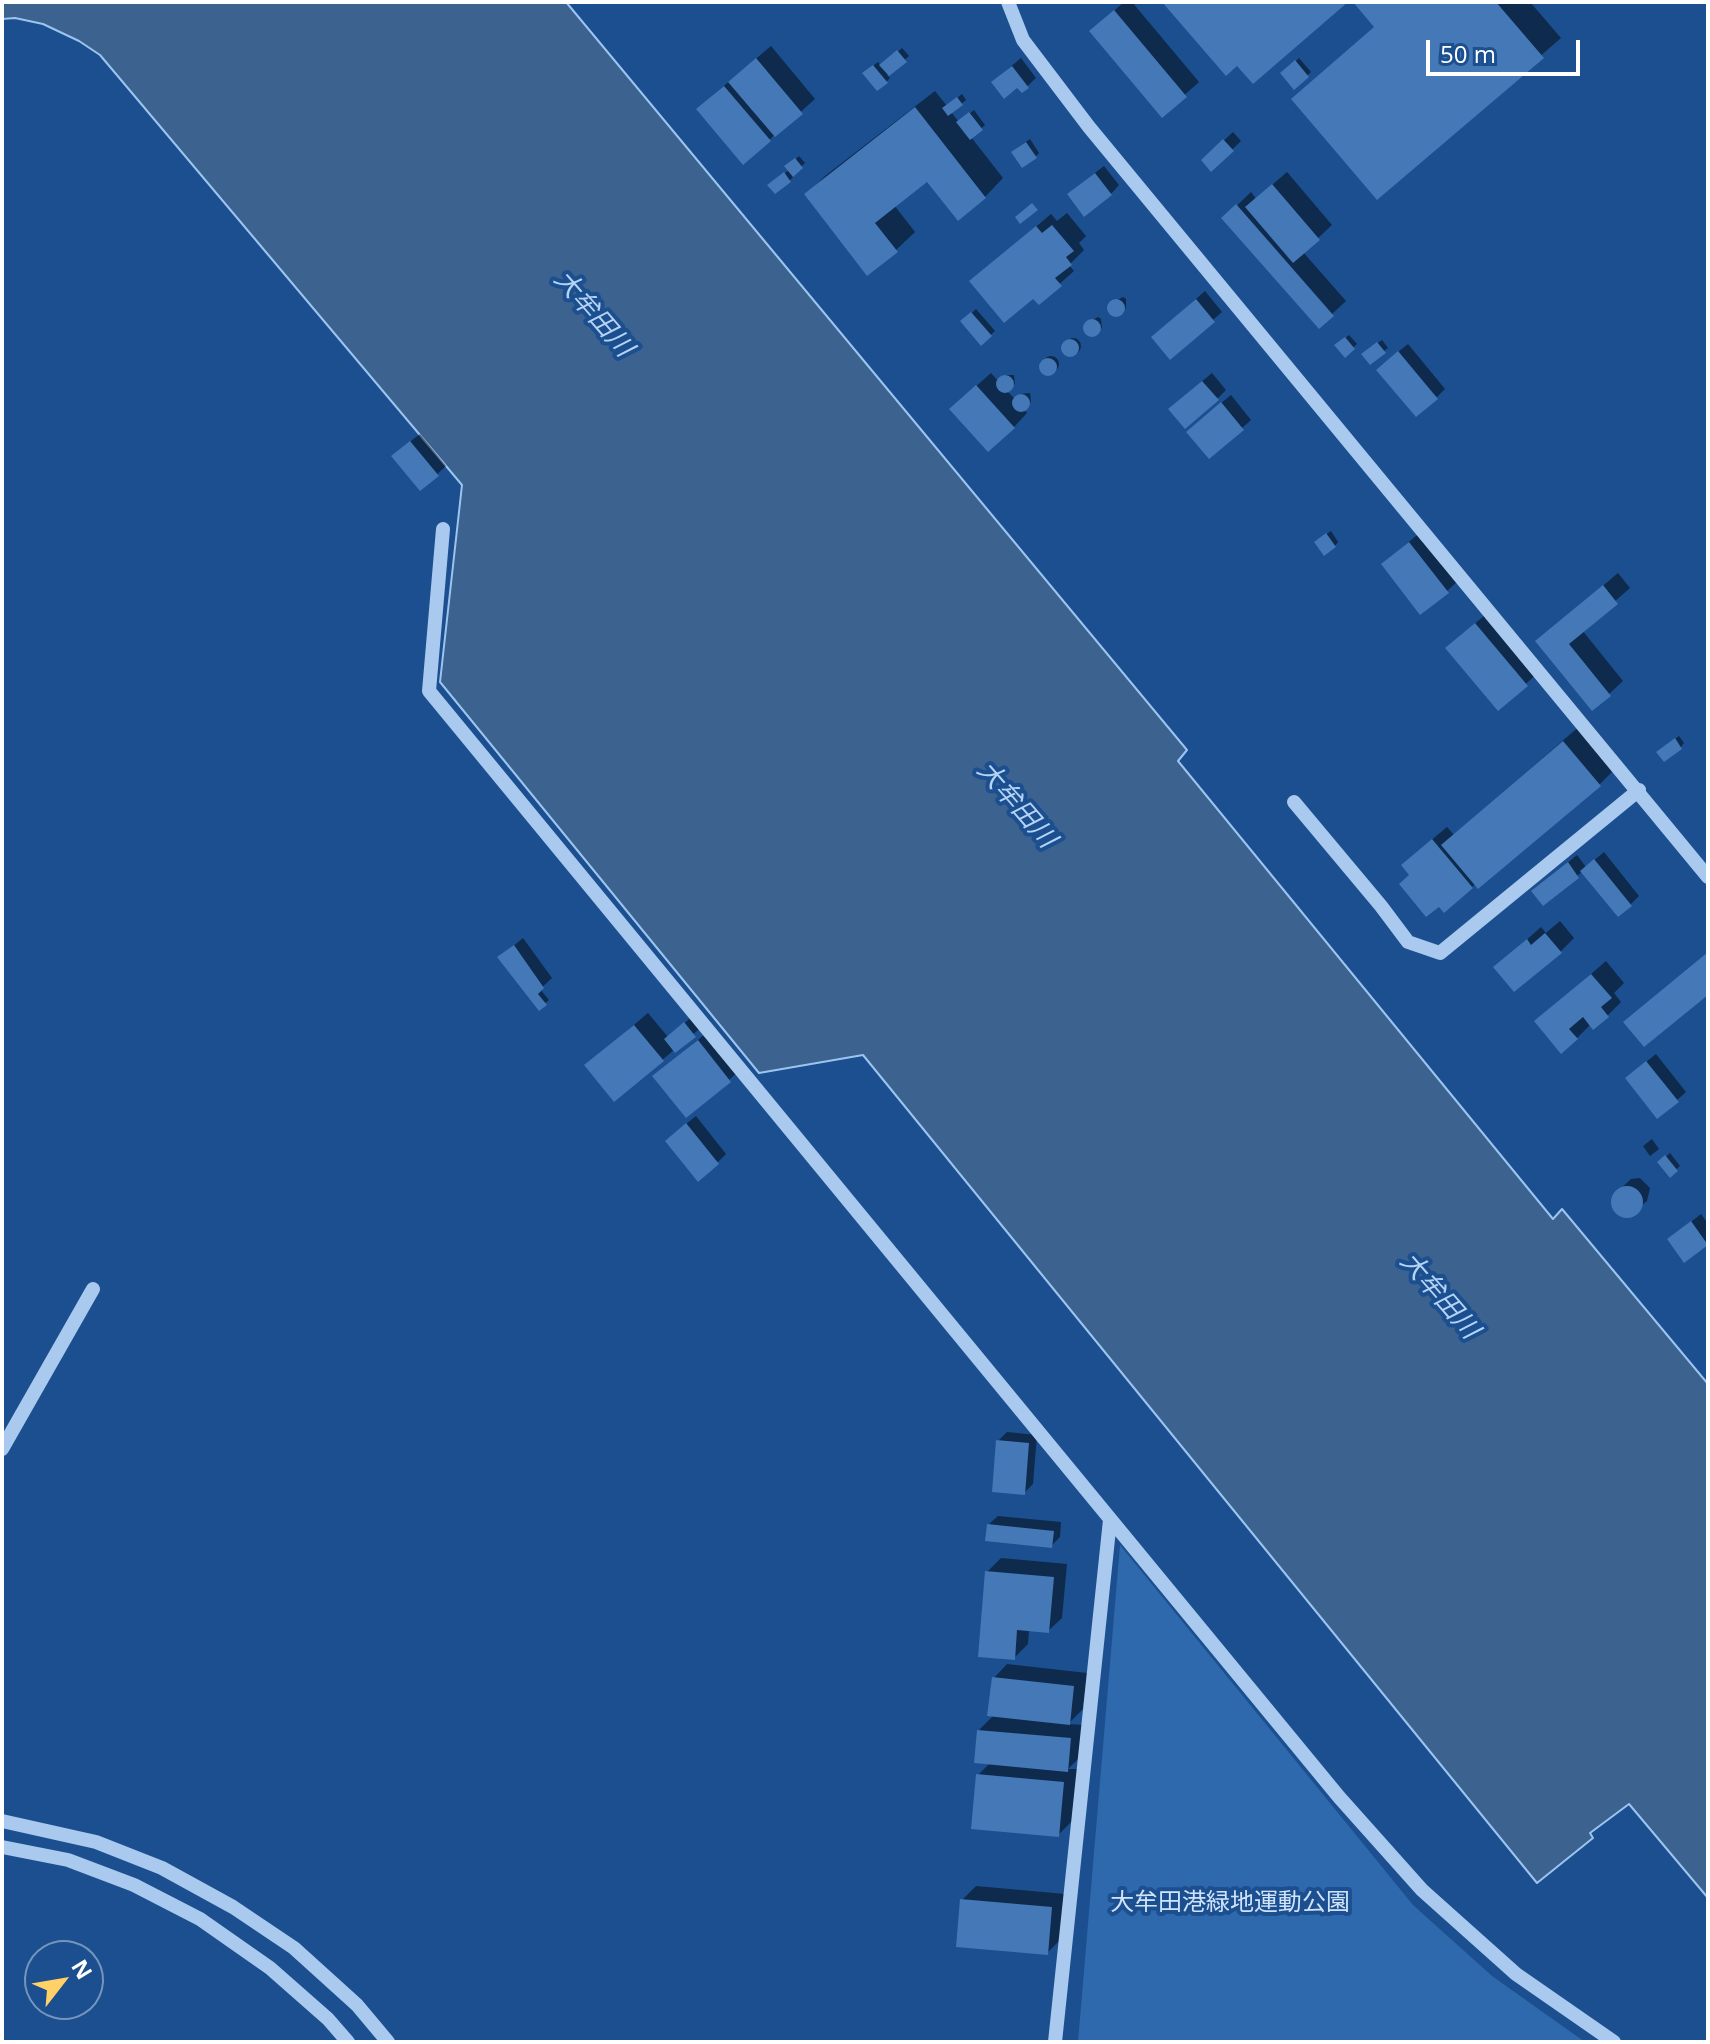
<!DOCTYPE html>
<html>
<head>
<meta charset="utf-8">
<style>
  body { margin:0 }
  #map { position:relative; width:1710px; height:2044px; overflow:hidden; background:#1b4f8f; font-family:"Open Sans",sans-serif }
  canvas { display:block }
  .frame { position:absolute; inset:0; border:4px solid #fff; pointer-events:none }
  .north { position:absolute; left:24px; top:1940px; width:80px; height:80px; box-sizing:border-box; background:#1b4f8f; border:2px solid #7695bc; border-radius:50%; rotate:59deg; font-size:22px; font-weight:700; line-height:32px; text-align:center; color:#fff }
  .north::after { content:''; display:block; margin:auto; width:28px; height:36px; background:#ffd166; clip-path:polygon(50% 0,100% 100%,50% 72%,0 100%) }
  .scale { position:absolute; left:1426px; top:40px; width:154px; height:36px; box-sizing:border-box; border:4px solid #fff; border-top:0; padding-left:10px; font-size:24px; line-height:28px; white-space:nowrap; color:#fff; -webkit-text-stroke:6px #1b4f8f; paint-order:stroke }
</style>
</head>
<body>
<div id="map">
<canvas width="1710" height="2044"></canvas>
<div class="frame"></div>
<div class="north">N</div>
<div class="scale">50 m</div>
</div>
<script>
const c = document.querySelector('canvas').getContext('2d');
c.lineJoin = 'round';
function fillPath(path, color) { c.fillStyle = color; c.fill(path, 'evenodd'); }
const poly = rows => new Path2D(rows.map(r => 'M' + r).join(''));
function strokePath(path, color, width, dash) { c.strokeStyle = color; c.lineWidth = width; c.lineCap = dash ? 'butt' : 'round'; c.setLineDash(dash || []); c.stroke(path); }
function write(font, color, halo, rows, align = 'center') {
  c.font = font + ' "Open Sans","Noto Sans JP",sans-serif'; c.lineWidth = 8; c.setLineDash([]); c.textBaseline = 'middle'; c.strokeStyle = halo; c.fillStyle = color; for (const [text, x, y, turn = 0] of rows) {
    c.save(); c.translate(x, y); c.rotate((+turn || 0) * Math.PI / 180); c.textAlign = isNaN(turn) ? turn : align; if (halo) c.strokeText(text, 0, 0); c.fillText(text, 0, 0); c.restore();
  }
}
fillPath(poly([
  [1120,1545,1413,1905,1492,1976,1585,2042,1078,2042]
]), '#2e69ad');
const water = poly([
  [2,2,566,2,1187,750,1178,761,1553,1219,1562,1209,1708,1384,1708,1898,1629,1804,1590,1833,1593,1838,1537,1883,863,1055,759,1073,440,682,462,485,100,55,79,41,43,24,15,18,2,19,2,2]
]);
fillPath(water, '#3c6290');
strokePath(water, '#9cc4f0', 2);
fillPath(poly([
  [1124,2,1132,2,1199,82,1162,115,1106,18],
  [1356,2,1530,2,1561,38,1378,197,1293,99,1376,26],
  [771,46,815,99,769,140,712,96],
  [902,48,909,56,887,75,890,78,886,82,869,69,878,62,881,66],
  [1021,58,1036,78,1022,91,1002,74],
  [1299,58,1311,72,1294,87,1283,73],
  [935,91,947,106,962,94,966,100,951,112,959,122,974,110,985,125,971,137,1003,178,985,197,928,179,894,205,915,232,896,250,806,195,825,176],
  [1233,132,1241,141,1212,169,1203,160],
  [1030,139,1039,153,1036,156,1017,148],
  [799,156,805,163,792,175,793,177,790,180,774,181,789,170,787,167],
  [1104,166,1119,185,1111,194,1078,186],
  [1287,172,1332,225,1303,252,1346,301,1319,326,1224,218,1251,192,1256,199],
  [1067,213,1086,236,1079,243,1084,250,1069,265,1074,271,1039,302,1033,296,972,281,1051,214,1057,221],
  [1205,291,1222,312,1170,357,1162,329],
  [1123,297,1126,299,1126,308,1116,315,1112,313,1110,310,1112,303],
  [976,309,995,331,982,343,963,321],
  [1098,317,1101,319,1102,328,1091,335,1087,333,1085,327,1088,323],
  [1349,335,1357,344,1345,355,1337,345],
  '1065 346a8 8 0 1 1 16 0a8 8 0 1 1-16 0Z',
  [1382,340,1388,348,1384,351,1367,350],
  [1408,344,1445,389,1437,397,1387,361],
  '1043 364a8 8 0 1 1 16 0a8 8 0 1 1-16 0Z',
  [991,373,999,382,1005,375,1014,375,1015,384,1006,390,1015,399,1020,394,1030,393,1031,402,1023,408,1027,413,1014,427,966,395],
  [1212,373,1226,390,1217,399,1180,400],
  [1231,395,1251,420,1209,457,1197,423],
  [420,434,446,466,421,489,402,448],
  [1423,530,1461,578,1447,591,1383,564],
  [1331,531,1338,542,1335,546,1320,539],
  [1618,573,1630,588,1582,630,1623,681,1609,694,1538,641],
  [1490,611,1540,671,1498,709,1461,635],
  [1582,724,1618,766,1600,784,1472,887,1411,874,1417,852,1447,827,1454,835],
  [1679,736,1684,743,1681,747,1662,749],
  [1604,852,1639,896,1631,904,1618,915,1583,871,1543,903,1543,883,1577,855,1586,867],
  [1560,921,1574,938,1560,952,1496,967,1541,927,1546,933],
  [523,938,552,978,540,989,549,1000,539,1008,500,957],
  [1606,961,1624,983,1614,993,1621,1002,1607,1016,1591,1024,1577,1038,1537,1021],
  [648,1013,668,1037,694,1015,703,1026,662,1060,587,1065],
  [712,1028,743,1067,729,1080,655,1076],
  [1656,1054,1686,1092,1658,1117,1636,1070],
  [696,1116,726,1154,718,1162,676,1132],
  [1652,1139,1659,1149,1650,1156,1643,1146],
  [1670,1153,1680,1166,1670,1175,1660,1162],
  [1640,1178,1650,1188,1647,1201,1630,1215,1618,1213,1613,1205,1614,1195,1631,1179],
  [1701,1214,1708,1224,1708,1242,1685,1260,1669,1239],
  [1007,1432,1037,1435,1033,1484,1024,1493,998,1441],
  [998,1516,1061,1522,1060,1537,1051,1546,989,1524],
  [1001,1558,1067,1564,1062,1618,1048,1631,1029,1630,1028,1644,1014,1658,987,1572],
  [1007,1664,1087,1673,1083,1709,1068,1724,1083,1725,1081,1756,1068,1769,1077,1769,1072,1821,1058,1835,978,1775,990,1763,979,1730,995,1714,994,1678],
  [976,1886,1065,1894,1061,1939,1047,1953,962,1900]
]), '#0007');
fillPath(poly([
  [1162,2,1348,2,1253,84,1237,66,1226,76],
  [1353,2,1496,2,1544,58,1377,200,1291,99,1374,27],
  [1114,10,1187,97,1162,118,1089,31],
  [897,50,907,62,889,76,879,65],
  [756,58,803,114,775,137,728,82],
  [1295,60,1309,77,1294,90,1280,73],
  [873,65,888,83,877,91,862,73],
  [1012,66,1029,88,1022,93,1017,88,1004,99,991,82],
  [724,86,771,141,743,165,696,109],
  [957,97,963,105,948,116,942,108],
  [915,107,986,198,958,221,927,182,875,223,898,252,867,276,804,194],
  [969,112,983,130,970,140,956,122],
  [1223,139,1234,151,1211,172,1201,160],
  [1026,142,1037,158,1022,168,1011,152],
  [795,158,803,168,793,177,784,166],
  [784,172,791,182,775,194,767,185],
  [1095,173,1112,195,1084,217,1067,194],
  [1272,184,1320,240,1293,263,1245,207],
  [1032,203,1038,210,1020,224,1015,217],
  [1236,204,1334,316,1319,329,1221,218],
  [1052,225,1074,251,1066,257,1072,265,1055,278,1062,286,1039,305,1033,299,1004,323,969,281,1036,226,1042,233],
  [1196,299,1215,322,1170,360,1151,337],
  '1107 308a9 9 0 1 1 18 0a9 9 0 1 1-18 0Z',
  [971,312,992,336,981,346,960,321],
  '1083 328a9 9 0 1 1 18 0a9 9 0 1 1-18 0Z',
  [1345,337,1355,349,1345,358,1334,345],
  '1061 348a9 9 0 1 1 18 0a9 9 0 1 1-18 0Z',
  [1377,342,1386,353,1370,365,1361,354],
  [1398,351,1438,399,1416,417,1376,370],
  '1039 367a9 9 0 1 1 18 0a9 9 0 1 1-18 0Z',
  '996 384a9 9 0 1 1 18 0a9 9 0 1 1-18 0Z',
  [1202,381,1219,400,1185,429,1168,409],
  [976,385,1015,428,988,452,949,409],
  '1012 403a9 9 0 1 1 18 0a9 9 0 1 1-18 0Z',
  [1221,402,1244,430,1209,459,1186,432],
  [410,441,439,476,420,491,391,456],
  [1326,533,1336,547,1324,556,1314,542],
  [1409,542,1449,593,1420,615,1381,564],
  [1603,585,1618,604,1569,644,1611,696,1592,711,1535,641],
  [1475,623,1528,686,1498,711,1445,648],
  [1675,738,1682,749,1664,762,1656,752],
  [1563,741,1601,786,1478,889,1441,845],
  [1432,839,1473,888,1444,913,1439,907,1426,917,1399,884,1409,875,1401,865],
  [1594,859,1632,906,1618,917,1580,871],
  [1568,862,1579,878,1543,906,1531,891],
  [1545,933,1562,953,1514,992,1493,967,1527,939,1531,945],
  [514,945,544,988,538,994,547,1005,539,1011,497,957],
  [1708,952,1708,995,1644,1047,1623,1022],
  [1591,974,1612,998,1601,1007,1609,1017,1593,1030,1583,1017,1569,1029,1578,1039,1561,1054,1534,1021],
  [684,1022,696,1037,675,1053,664,1039],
  [634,1025,664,1061,614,1102,584,1065],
  [698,1040,731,1082,686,1118,652,1076],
  [1646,1061,1679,1102,1657,1119,1625,1078],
  [686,1123,719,1164,698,1182,665,1141],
  [1665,1155,1678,1171,1670,1178,1657,1162],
  '1611 1202a16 16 0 1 1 32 0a16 16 0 1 1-32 0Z',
  [1691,1221,1708,1245,1684,1263,1667,1239],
  [996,1440,1029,1443,1025,1495,992,1492],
  [987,1524,1054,1531,1052,1548,985,1541],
  [985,1571,1054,1577,1049,1633,1017,1630,1015,1660,978,1657],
  [992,1677,1074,1686,1070,1725,987,1716],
  [977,1730,1071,1738,1068,1772,974,1763],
  [976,1774,1064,1782,1059,1837,971,1829],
  [960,1899,1052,1907,1048,1955,956,1947]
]), '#4478b7');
strokePath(poly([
  [1008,2,1023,40,1089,127,1708,877],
  [443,529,429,691,1339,1797,1422,1890,1516,1974,1614,2042],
  [1294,802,1381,906,1408,942,1440,953,1639,790],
  [2,1449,93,1289],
  [2,1821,96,1842,162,1868,233,1907,294,1948,357,2005,388,2042],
  [2,1847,68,1860,134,1885,200,1919,270,1968,328,2019,348,2042],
  [1055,2042,1110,1520]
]), '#a9c9ee', 14);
write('24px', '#cfe3fa', '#1b4f8f', [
  ["大牟田港緑地運動公園",1230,1903]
]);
write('italic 26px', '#b5d3f5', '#1b4f8f', [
  ["大牟田川",593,314,49],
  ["大牟田川",1016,805,49],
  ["大牟田川",1439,1296,49]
]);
</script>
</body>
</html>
